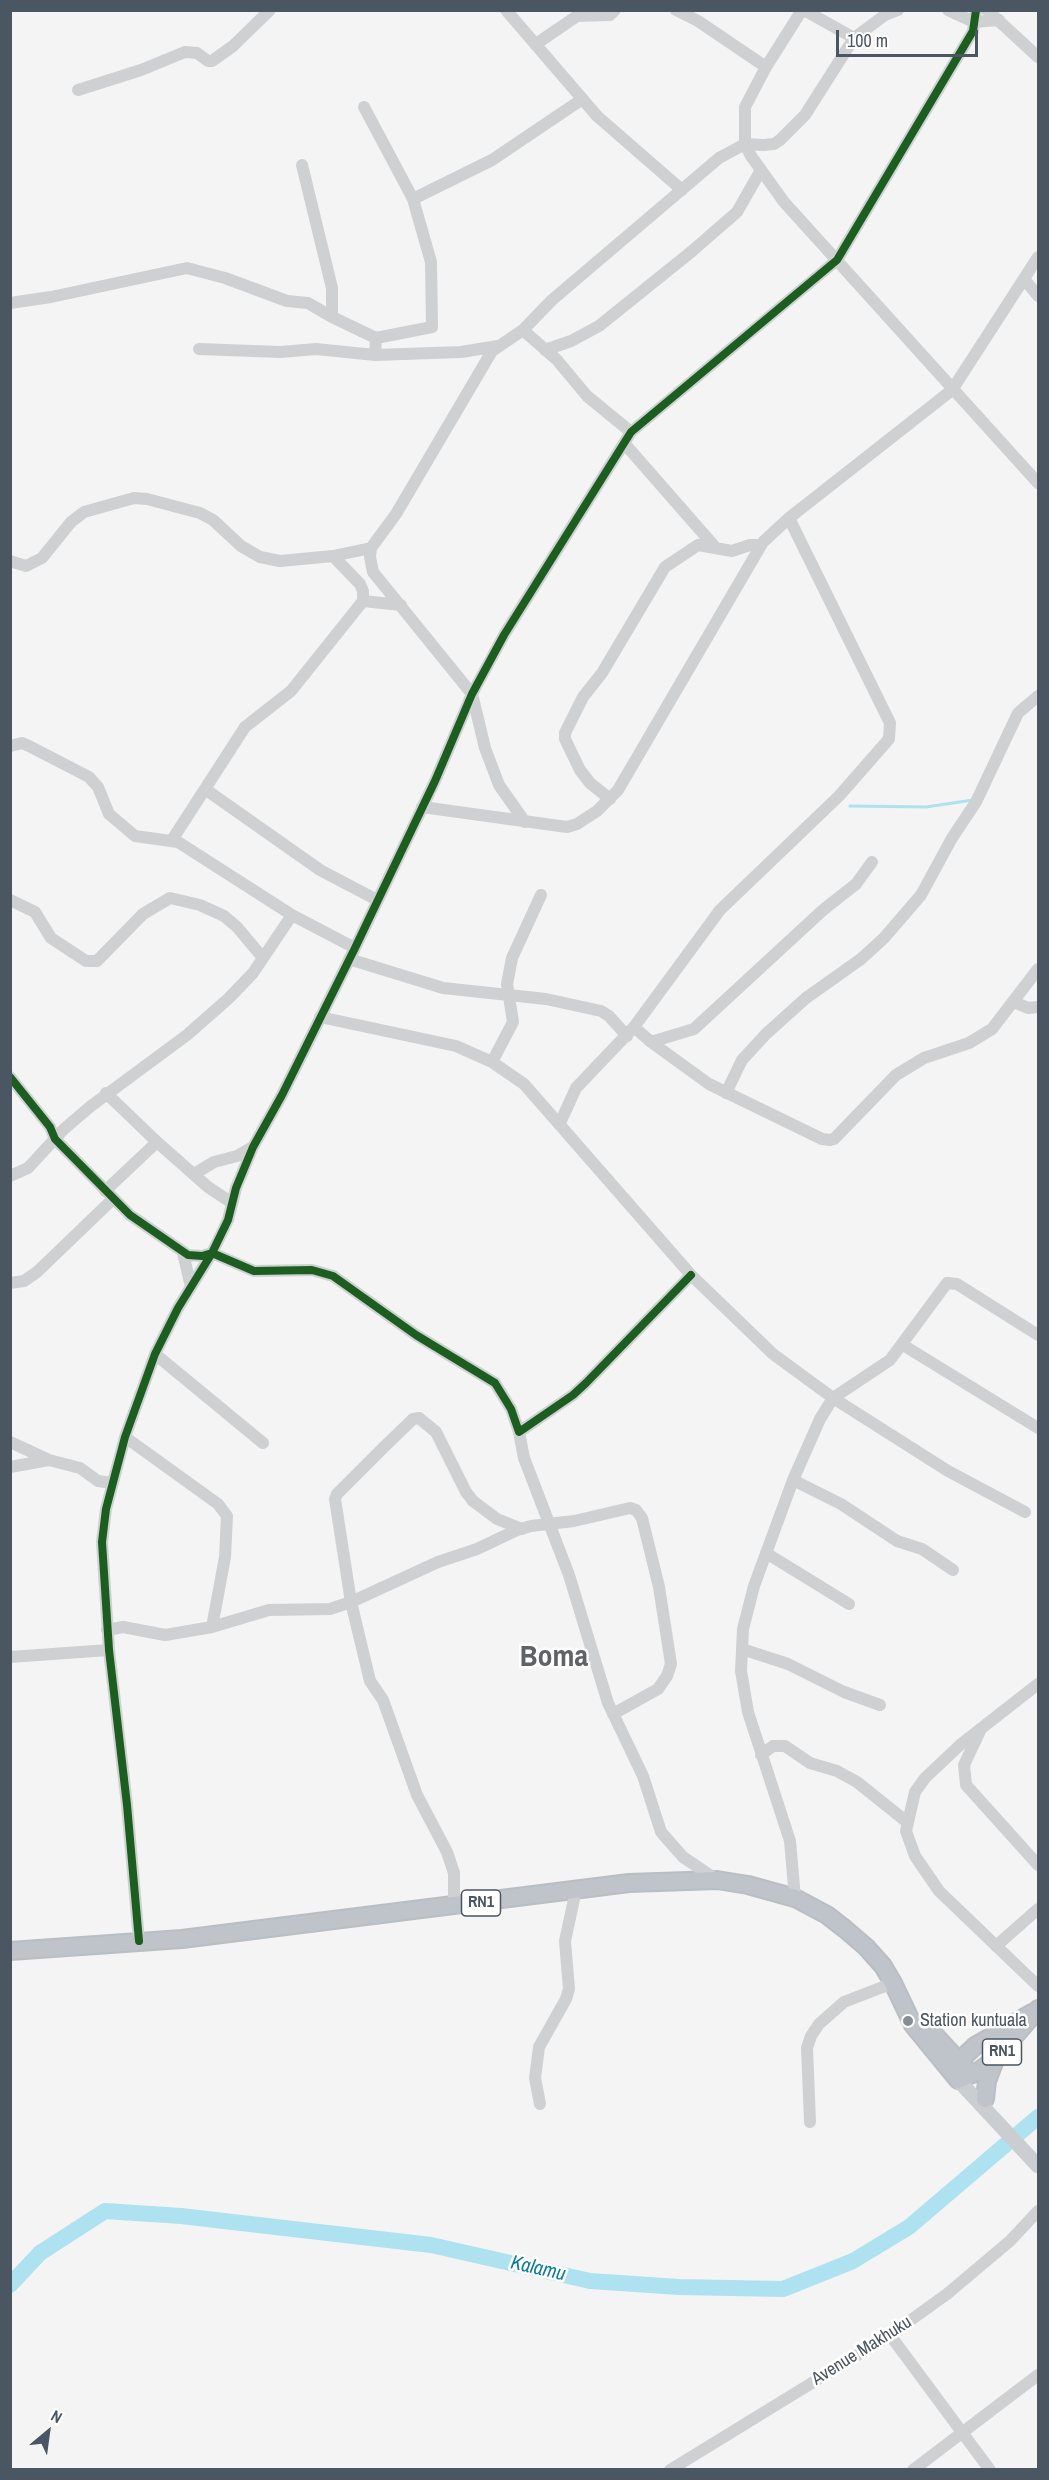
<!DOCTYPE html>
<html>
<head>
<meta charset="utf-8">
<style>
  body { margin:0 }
  #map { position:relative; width:1049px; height:2480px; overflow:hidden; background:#f4f4f4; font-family:"Archivo Narrow",sans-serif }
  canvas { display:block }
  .frame { position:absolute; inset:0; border:12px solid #4a5661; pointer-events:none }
  .north { position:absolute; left:18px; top:2402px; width:60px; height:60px; -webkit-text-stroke:4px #fff; paint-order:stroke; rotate:29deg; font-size:16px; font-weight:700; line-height:24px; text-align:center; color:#4a5661 }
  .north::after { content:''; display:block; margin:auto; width:21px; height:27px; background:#4a5661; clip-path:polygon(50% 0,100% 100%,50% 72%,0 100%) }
  .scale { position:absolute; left:836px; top:30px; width:142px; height:27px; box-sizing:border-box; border:3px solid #4a5661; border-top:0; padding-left:8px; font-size:18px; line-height:21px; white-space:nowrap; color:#4a5661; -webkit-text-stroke:4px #fff; paint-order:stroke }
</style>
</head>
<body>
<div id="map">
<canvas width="1049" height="2480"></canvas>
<div class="frame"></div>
<div class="north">N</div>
<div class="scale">100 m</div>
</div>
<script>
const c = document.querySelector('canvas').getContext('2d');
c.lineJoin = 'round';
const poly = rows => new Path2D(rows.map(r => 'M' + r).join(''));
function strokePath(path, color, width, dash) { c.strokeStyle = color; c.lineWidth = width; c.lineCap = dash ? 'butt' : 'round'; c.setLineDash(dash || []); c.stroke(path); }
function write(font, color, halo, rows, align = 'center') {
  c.font = font + ' "Archivo Narrow",sans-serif'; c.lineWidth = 5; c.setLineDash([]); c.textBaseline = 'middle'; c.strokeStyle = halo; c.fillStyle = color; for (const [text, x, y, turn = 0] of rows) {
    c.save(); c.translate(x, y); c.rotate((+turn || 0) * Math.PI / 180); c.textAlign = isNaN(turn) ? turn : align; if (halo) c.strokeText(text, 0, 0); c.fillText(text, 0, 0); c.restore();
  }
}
strokePath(poly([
  [850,806,926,807,973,800]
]), '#aee2f0', 3);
strokePath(poly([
  [10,2285,40,2253,105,2211,181,2216,431,2245,590,2281,679,2287,783,2289,853,2261,909,2227,1038,2117]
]), '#aee2f0', 16);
const highway = poly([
  [10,1951,182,1939,629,1883,717,1880,748,1885,795,1898,827,1915,845,1929,866,1947,883,1966,893,1983,913,2025,958,2080,979,2071,995,2059,1038,2009],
  [931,2031,966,2069],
  [950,2070,975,2046,1032,2013],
  [985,2099,987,2081,995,2060]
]);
strokePath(highway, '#b9bec3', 20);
strokePath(poly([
  [506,10,597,116,682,190],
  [676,10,698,21,766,67],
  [802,10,766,67,745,107,745,144,751,156,784,202,1038,483],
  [804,10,854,38],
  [948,10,974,22,999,20],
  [987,10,1038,57],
  [536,44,577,16,610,15,615,10],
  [78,90,141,70,185,52,197,53,208,61,212,61,233,46,270,10],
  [364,107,413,199,431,262,432,327,376,338],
  [302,165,332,288,332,317,376,338,375,355],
  [413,199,492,160,581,100],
  [1025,280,1038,296],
  [10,303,51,297,187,268,225,278,287,301,308,303,332,317],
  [523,330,557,360,587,396,631,432],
  [199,349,280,352,316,349,375,355,461,352,498,346],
  [545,350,571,341,599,326,691,252,737,212,761,170],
  [624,443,715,547],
  [333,556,371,548],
  [10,561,26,566,42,558,71,522,84,512,134,498,147,499,200,513,213,520,241,546,260,557,280,561,333,556,360,584,363,591,363,601,401,605],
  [10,746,22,743,29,746,89,777,98,787,109,814,135,836,178,842,292,915,355,948],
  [205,789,320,870,377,900],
  [610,799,590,783,580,770,565,739,565,733,583,697,602,673,665,567,698,545,732,551,750,545,761,545],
  [422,807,567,827,577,824,597,811,618,790,763,542,789,518,952,390,1038,257],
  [525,822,499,785,485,748,472,694,373,572,370,557,371,548,396,514,492,351,523,330,552,300,719,158,745,144,763,145,774,144,780,140,805,115,854,38,885,15,898,10],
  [172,840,245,727,291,691,363,601],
  [10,900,35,912,51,938,86,961,97,961,143,914,170,898,200,905,224,916,237,927,263,958],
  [349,959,443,988,546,999,601,1011,609,1016,627,1036],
  [1014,1002,1028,1008,1038,1007],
  [320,1017,456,1046,492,1062,524,1084,691,1275,773,1354,833,1398,948,1471,1025,1512],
  [634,1027,651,1042,694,1029,823,910,856,884,872,862],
  [651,1042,709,1084,822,1139,830,1140,834,1139,896,1075,924,1058,969,1043,992,1029,1038,969],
  [492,1062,513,1022,507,984,512,958,541,895],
  [10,1077,50,1127,55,1139,130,1215,188,1255,202,1256,212,1253,228,1220,236,1188,253,1147,282,1095,355,948,435,781,472,694,504,635,631,432,837,260,973,31,976,10],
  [106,1093,157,1142,208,1187,232,1203],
  [726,1093,742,1060,766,1034,806,998,861,959,884,938,921,895,952,838,976,802,1018,713,1038,696],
  [560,1123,576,1088,634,1027,720,910,839,796,889,739,890,723,789,518],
  [194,1174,214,1162,237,1156,253,1147],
  [10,1176,28,1168,64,1129,91,1106,187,1035,229,998,253,973,292,915],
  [105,1191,157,1142],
  [183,1253,191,1287],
  [10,1283,24,1281,37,1272,113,1199],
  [903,1345,1038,1428],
  [155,1354,263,1443],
  [519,1432,524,1458,569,1575,608,1703,643,1776,661,1832,683,1857,717,1880],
  [125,1437,218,1504,227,1516,225,1557,212,1627],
  [10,1442,49,1460],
  [10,1467,49,1460,80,1468,98,1481,112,1483],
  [793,1480,841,1504,897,1541,922,1549,953,1570],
  [766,1553,849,1604],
  [107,1630,123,1627,165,1635,212,1627,269,1610,330,1609,351,1602,438,1562,477,1549,517,1530,531,1526,574,1521,630,1508,636,1510,642,1518,659,1587,671,1664,667,1676,658,1689,613,1714],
  [742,1649,788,1664,844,1692,880,1705],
  [10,1657,109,1650],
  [1038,1684,960,1745,925,1778,915,1792,906,1831,915,1856,939,1891,1038,1986],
  [980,1731,964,1765,966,1785,1038,1865],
  [761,1755,773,1746,785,1746,810,1763,837,1771,857,1782,907,1822],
  [795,1898,790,1841,748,1712,741,1671,743,1629,754,1586,793,1480,820,1419,833,1398,890,1360,947,1283,957,1284,1038,1335],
  [454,1906,454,1873,447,1852,417,1795,383,1700,370,1681,351,1602,335,1499,337,1494,381,1450,413,1419,419,1418,436,1432,466,1492,473,1501,497,1519,522,1529],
  [139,1941,127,1805,109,1650,102,1542,106,1509,125,1437,155,1354,178,1308,212,1253,254,1271,312,1270,333,1276,416,1335,495,1383,511,1409,519,1432,573,1395,586,1383,691,1275],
  [996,1946,1038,1909],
  [540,2104,535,2078,539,2047,566,1999,569,1989,565,1941,576,1890],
  [810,2122,807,2048,811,2036,819,2024,844,2002,893,1983],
  [890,2335,990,2470],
  [670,2470,890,2335,947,2294,1010,2241,1038,2211],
  [913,2470,1038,2375]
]), '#ced0d2', 12);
strokePath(poly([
  [958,2080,1038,2166]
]), '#caced1', 15);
strokePath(highway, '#bec4c9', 16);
strokePath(poly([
  [10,1077,50,1127,55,1139,130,1215,188,1255,202,1256,212,1253,228,1220,236,1188,253,1147,282,1095,355,948,435,781,472,694,504,635,631,432,837,260,973,31,976,10],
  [139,1941,127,1805,109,1650,102,1542,106,1509,125,1437,155,1354,178,1308,212,1253,254,1271,312,1270,333,1276,416,1335,495,1383,511,1409,519,1432,573,1395,586,1383,691,1275]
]), '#1b5e20', 8);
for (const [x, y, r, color] of [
  [908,2021,6,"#868d94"]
]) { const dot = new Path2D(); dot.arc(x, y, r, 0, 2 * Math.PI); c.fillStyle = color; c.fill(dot); strokePath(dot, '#fff', 2); }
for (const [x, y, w] of [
  [481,1903,39],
  [1002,2052,39]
]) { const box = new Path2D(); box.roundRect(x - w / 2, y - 13, w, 26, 4.5); c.fillStyle = '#fff'; c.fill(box); strokePath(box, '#4a5661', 1.5); }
write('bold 16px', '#4a5661', null, [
  ["RN1",481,1903],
  ["RN1",1002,2052]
]);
write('18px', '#4a5661', '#fff', [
  ["Station kuntuala",920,2021]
], 'left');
write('18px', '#4a5661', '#fff', [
  ["Avenue Makhuku",862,2351,-32]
]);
write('italic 20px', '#0c7c9b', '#fff', [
  ["Kalamu",538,2269,13]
]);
write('bold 30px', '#5f6368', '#fff', [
  ["Boma",554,1658]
]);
</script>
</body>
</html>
